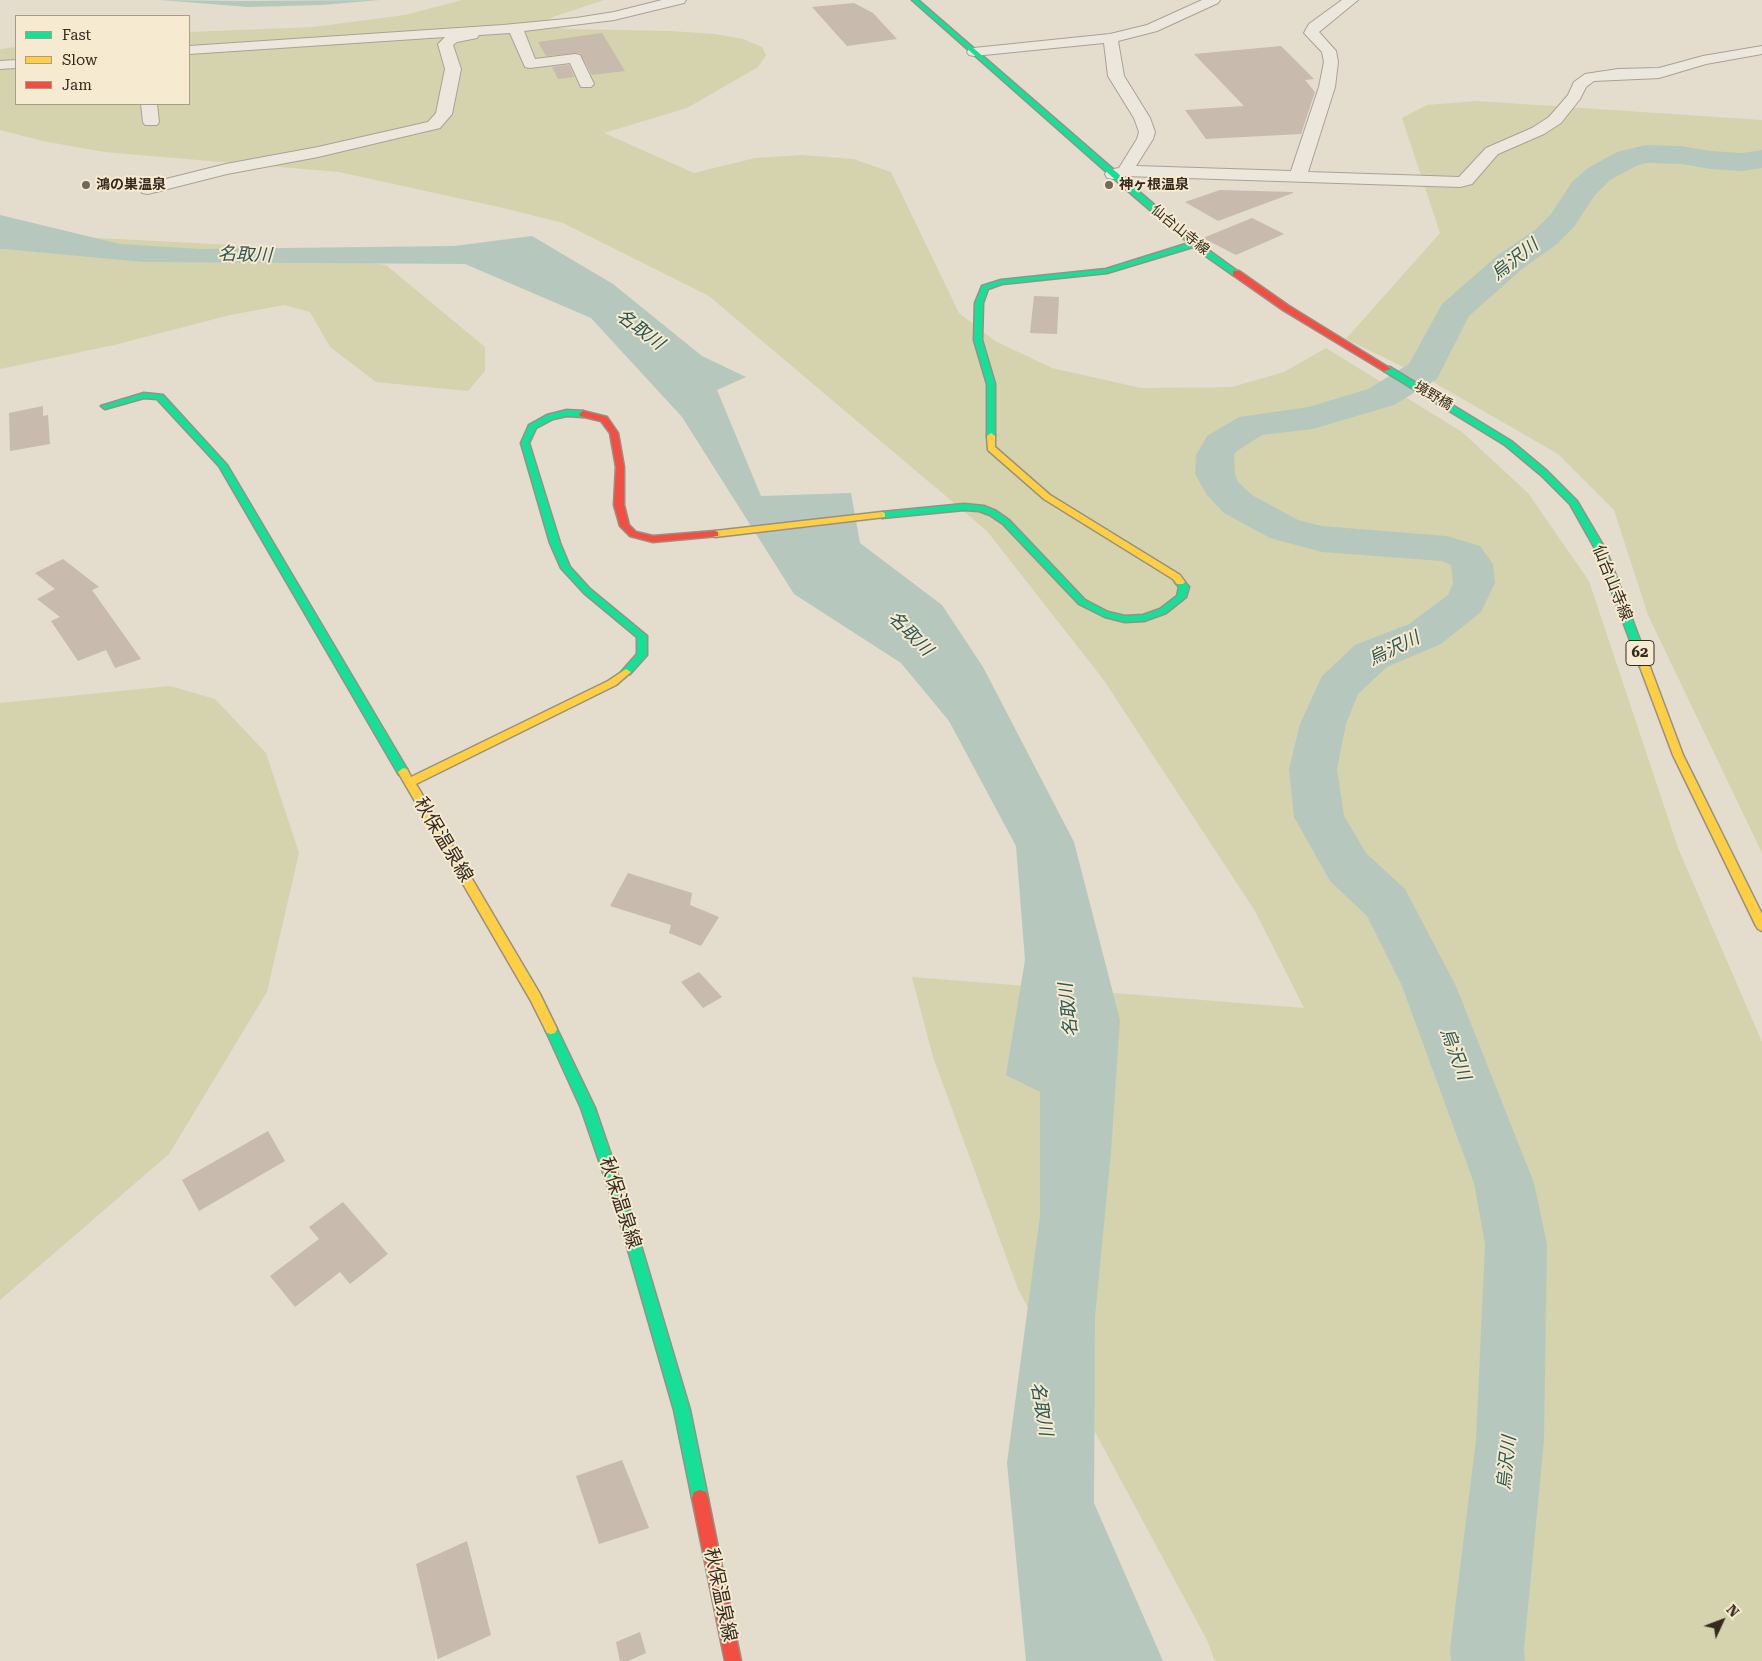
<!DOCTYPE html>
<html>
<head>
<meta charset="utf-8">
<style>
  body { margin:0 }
  #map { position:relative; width:1762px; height:1661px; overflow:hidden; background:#e4dccc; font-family:"Roboto Serif",serif }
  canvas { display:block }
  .legend { position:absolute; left:15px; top:15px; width:175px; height:90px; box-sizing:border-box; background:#f6ead0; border:1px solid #aa9d88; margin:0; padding:6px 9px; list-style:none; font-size:15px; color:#37291d }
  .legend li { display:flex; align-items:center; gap:10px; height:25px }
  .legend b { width:25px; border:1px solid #aa9d88 }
  .north { position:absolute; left:1697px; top:1596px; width:50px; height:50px; -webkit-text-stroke:4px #f6ead0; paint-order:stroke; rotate:47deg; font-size:14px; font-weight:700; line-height:20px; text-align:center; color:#37291d }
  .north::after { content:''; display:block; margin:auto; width:18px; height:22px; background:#37291d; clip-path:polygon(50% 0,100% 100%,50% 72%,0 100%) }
</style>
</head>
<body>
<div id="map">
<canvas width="1762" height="1661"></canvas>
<ul class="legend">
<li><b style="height:6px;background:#16e098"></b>Fast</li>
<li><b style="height:6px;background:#ffcf43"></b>Slow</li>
<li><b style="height:6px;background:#f24e42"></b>Jam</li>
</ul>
<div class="north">N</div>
</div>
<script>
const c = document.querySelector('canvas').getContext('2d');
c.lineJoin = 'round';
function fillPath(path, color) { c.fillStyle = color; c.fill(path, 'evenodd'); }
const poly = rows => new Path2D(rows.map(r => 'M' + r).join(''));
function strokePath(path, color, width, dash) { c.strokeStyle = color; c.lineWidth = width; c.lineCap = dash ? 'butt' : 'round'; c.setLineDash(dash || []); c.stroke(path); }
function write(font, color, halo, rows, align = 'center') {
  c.font = font + ' "Roboto Serif","Noto Sans JP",serif'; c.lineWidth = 4; c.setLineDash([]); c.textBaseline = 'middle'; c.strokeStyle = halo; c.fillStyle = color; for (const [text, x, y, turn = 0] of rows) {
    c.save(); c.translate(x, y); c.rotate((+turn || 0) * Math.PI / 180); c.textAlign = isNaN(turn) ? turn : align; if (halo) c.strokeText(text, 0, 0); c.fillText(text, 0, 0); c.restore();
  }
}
fillPath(poly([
  [462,0,604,0,553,17,543,25,569,29,670,31,715,34,743,39,762,47,766,55,758,67,687,108,604,133,694,173,755,158,802,155,853,159,891,172,959,313,995,341,1052,368,1141,388,1232,387,1284,372,1326,348,1462,432,1528,493,1589,581,1678,848,1762,1042,1762,1661,1215,1661,1207,1640,1018,1289,933,1057,912,977,1304,1008,1255,911,1103,679,987,531,709,296,563,223,499,207,339,172,104,152,43,141,0,130,0,49,16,47,16,104,189,104,189,32,313,27,405,15],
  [1477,101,1762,120,1762,853,1648,615,1614,510,1558,454,1428,379,1346,339,1440,233,1402,118,1427,105],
  [0,233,253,246,386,265,485,347,485,371,468,391,376,382,330,347,310,312,284,305,230,315,114,345,0,369],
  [170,686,215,699,266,753,299,853,267,992,169,1154,0,1300,0,703]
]), '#d4d3ae');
fillPath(poly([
  [160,0,242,1,380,0,322,5,248,7],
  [0,215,120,244,201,249,454,246,532,236,613,284,702,356,746,377,717,390,761,496,851,493,860,543,942,605,983,667,1074,842,1120,1020,1111,1152,1095,1317,1094,1503,1163,1661,1026,1661,1007,1463,1040,1216,1040,1092,1006,1075,1025,960,1016,846,949,721,901,663,794,594,682,417,591,318,465,264,143,262,4,249,0,249]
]), '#b6c8be');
fillPath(poly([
  [1646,145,1681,146,1711,151,1742,153,1762,150,1762,168,1742,171,1711,169,1681,164,1646,163,1638,165,1610,180,1595,195,1574,227,1557,244,1522,269,1469,316,1437,379,1394,405,1313,429,1262,435,1237,451,1234,455,1235,474,1238,482,1252,495,1298,520,1322,526,1447,536,1480,546,1493,564,1495,583,1481,612,1441,644,1387,667,1358,694,1346,724,1337,769,1344,816,1366,853,1405,889,1456,986,1534,1183,1547,1244,1544,1440,1524,1649,1525,1661,1451,1661,1450,1649,1476,1440,1485,1244,1474,1183,1402,986,1367,916,1330,881,1294,817,1289,769,1300,724,1322,676,1355,645,1409,624,1448,595,1453,583,1451,565,1442,561,1322,552,1270,538,1224,513,1207,495,1195,474,1196,455,1207,436,1239,417,1309,407,1368,389,1409,364,1442,304,1498,255,1535,230,1551,214,1572,182,1588,168,1617,152,1646,145]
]), '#b6c8be');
fillPath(poly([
  [854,3,873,13,897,39,847,46,812,7],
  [602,33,625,71,592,75,580,53,546,56,538,42],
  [1281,46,1314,79,1305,80,1315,92,1301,134,1206,139,1185,110,1244,106,1194,54],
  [569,65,574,77,558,79,552,67],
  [1220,190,1293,192,1293,193,1218,221,1185,202],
  [1252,218,1284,234,1236,255,1203,238],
  [1034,296,1059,297,1057,334,1030,333],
  [43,406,43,416,48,415,50,444,10,451,9,413],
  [63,559,99,587,92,590,141,659,115,668,106,650,78,661,51,621,60,617,37,599,55,589,35,573],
  [628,873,692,893,690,905,719,917,701,946,669,933,671,925,610,906],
  [699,972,722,997,703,1008,681,982],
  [268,1131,285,1161,199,1211,182,1180],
  [343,1202,388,1254,350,1284,340,1272,295,1307,270,1276,319,1239,309,1227],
  [622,1460,649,1528,599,1544,576,1476],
  [467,1541,491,1635,438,1659,416,1564],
  [640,1632,646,1653,628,1661,620,1661,616,1642]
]), '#c8baac');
const street = poly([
  [662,0,686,0,684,3,614,20,524,31,535,59,575,54,580,55,594,84,591,87,581,87,570,63,530,68,525,67,510,33,479,35,477,38,457,42,453,45,461,69,452,114,440,128,318,157,227,174,148,194,142,193,140,189,142,185,226,164,318,147,428,122,436,113,445,69,438,44,445,37,189,54,189,46,503,25,576,18,614,12,662,0],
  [1202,0,1220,0,1218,3,1157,31,1118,41,1124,76,1150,118,1155,132,1153,139,1136,166,1291,171,1319,87,1324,62,1322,52,1304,33,1309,24,1342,0,1358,0,1319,32,1336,51,1338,62,1335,87,1308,172,1459,177,1486,148,1532,128,1549,117,1568,95,1574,82,1585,74,1618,69,1659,68,1703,56,1762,46,1762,54,1706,64,1659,78,1594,81,1586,87,1580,99,1561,123,1544,134,1498,154,1472,184,1460,187,1125,176,1113,179,1107,178,1105,174,1107,170,1119,168,1137,139,1139,132,1134,118,1108,76,1104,43,974,56,969,55,967,52,969,49,974,48,1110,34,1147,25,1202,0],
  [16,60,16,68,0,69,0,61,16,60],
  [141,104,157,104,159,122,157,125,145,125,143,122,141,104]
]);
const fast = poly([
  [912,0,918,0,1197,242,1240,273,1233,275,1193,247,1107,273,1002,284,988,289,983,303,982,340,995,384,995,436,991,439,987,436,987,384,974,340,975,303,982,286,1001,280,1106,269,1189,243,1135,197,912,0],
  [1384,367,1390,367,1511,441,1547,471,1577,501,1607,552,1650,667,1649,669,1645,670,1640,667,1597,552,1570,504,1541,475,1505,445,1384,371,1384,367],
  [144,393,163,395,227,465,407,769,408,772,407,775,399,775,219,466,157,399,144,398,105,409,101,406,144,393],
  [567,410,583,411,587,414,583,417,567,416,553,419,536,428,529,443,560,543,570,567,590,589,647,636,647,655,630,674,626,675,621,672,637,654,637,637,584,593,561,568,550,543,521,443,529,425,547,415,567,410],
  [964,504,984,506,996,511,1009,520,1085,600,1108,612,1125,616,1143,615,1160,609,1177,596,1179,587,1175,582,1180,579,1183,580,1189,587,1186,597,1166,613,1144,621,1125,622,1105,617,1079,604,1003,524,990,515,979,511,964,510,882,518,877,515,882,512,964,504],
  [551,1024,555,1025,595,1108,634,1222,690,1410,708,1498,706,1504,700,1506,694,1504,692,1498,674,1410,620,1222,581,1108,545,1029,547,1025,551,1024]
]);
const slow = poly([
  [991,433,995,436,995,447,1050,495,1180,575,1185,582,1183,584,1177,584,1173,579,1044,499,988,450,987,436,991,433],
  [882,512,885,513,885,517,715,537,710,534,715,531,882,512],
  [1645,664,1650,667,1683,755,1762,914,1762,931,1758,929,1756,926,1673,755,1640,667,1645,664],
  [626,669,631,672,616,685,416,784,540,994,557,1029,555,1033,551,1034,547,1033,531,1001,398,772,403,768,407,769,411,777,608,681,626,669]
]);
const jam = poly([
  [1233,271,1239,271,1289,306,1391,369,1384,371,1283,310,1233,275,1233,271],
  [583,411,607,417,618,433,624,467,624,505,629,525,636,532,653,536,715,531,718,532,718,536,653,542,630,536,620,526,614,505,616,467,610,433,601,421,580,416,579,414,583,411],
  [700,1490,706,1492,708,1498,741,1661,725,1661,692,1498,694,1492,700,1490]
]);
strokePath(street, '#a9a195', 2);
strokePath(fast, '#989084', 3);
strokePath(slow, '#989084', 3);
strokePath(jam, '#989084', 3);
fillPath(street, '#ece7dd');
fillPath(fast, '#16e098');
fillPath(slow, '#ffcf43');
fillPath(jam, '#f24e42');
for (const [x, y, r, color] of [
  [86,185,5,"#74685a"],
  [1109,185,5,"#74685a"]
]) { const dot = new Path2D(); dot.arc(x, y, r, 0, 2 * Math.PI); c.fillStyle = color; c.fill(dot); strokePath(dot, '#f6ead0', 2); }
write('bold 14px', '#37291d', '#f6ead0', [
  ["鴻の巣温泉",96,185],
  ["神ヶ根温泉",1119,185]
], 'left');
write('14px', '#37291d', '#f6ead0', [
  ["仙台山寺線",1180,230,39],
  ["境野橋",1433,396,31]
]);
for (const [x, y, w] of [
  [1640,653,28]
]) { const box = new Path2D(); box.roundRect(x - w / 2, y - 12.5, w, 25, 4); c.fillStyle = '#f6ead0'; c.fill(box); strokePath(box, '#37291d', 1); }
write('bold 15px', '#37291d', null, [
  ["62",1640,653]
]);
write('16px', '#37291d', '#f6ead0', [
  ["仙台山寺線",1612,583,68]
]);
write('italic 18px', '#2c5754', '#f6ead0', [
  ["名取川",245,255,2],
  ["烏沢川",1515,260,-38],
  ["名取川",640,330,37],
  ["名取川",910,634,45],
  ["烏沢川",1394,649,-26],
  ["名取川",1069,1010,-96],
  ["烏沢川",1455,1054,69],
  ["名取川",1041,1409,80],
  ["烏沢川",1507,1463,-84]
]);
write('19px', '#37291d', '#f6ead0', [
  ["秋保温泉線",443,840,59],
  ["秋保温泉線",620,1203,72],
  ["秋保温泉線",720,1595,78]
]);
</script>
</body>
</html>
